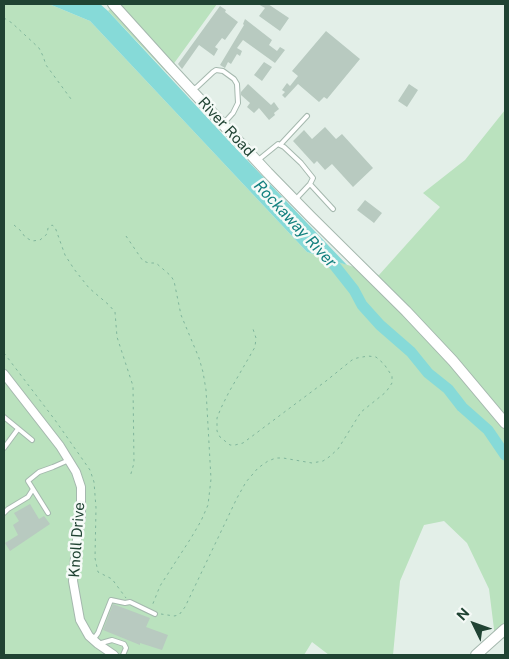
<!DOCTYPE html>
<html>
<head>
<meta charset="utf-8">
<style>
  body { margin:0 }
  #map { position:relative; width:509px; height:659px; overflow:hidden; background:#e3efe8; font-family:"Public Sans",sans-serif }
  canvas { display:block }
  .frame { position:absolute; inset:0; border:5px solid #204333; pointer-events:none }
  .north { position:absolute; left:449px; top:599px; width:50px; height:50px; -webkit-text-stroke:4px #f5faf7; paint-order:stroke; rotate:312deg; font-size:14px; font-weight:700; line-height:20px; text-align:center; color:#204333 }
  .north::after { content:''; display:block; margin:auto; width:18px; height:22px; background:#204333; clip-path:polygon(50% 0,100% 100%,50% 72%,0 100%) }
</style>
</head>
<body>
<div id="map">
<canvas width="509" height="659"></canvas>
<div class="frame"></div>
<div class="north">N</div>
</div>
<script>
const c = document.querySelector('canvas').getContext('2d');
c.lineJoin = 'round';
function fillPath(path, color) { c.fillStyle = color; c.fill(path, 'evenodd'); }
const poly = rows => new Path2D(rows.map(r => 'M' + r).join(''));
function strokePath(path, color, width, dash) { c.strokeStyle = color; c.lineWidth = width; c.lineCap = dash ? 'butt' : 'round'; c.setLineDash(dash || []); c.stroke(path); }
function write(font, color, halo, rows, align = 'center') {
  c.font = font + ' "Public Sans",sans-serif'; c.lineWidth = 5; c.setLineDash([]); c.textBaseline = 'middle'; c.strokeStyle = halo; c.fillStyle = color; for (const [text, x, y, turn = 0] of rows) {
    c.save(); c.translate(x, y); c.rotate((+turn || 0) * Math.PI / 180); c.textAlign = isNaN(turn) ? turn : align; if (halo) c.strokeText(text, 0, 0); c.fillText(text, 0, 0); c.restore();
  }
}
fillPath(poly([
  [4,4,49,4,90,21,307,252,379,275,440,207,423,193,465,160,505,110,505,639,495,637,489,589,467,543,444,521,424,525,400,581,393,655,329,655,312,642,304,655,4,655],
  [74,523,75,523,78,605,70,581],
  [115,4,217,4,167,73,108,11]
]), '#bae2be');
fillPath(poly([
  [49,4,100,4,108,11,229,141,347,265,307,252,90,21]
]), '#86dad8');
strokePath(poly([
  [320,247,354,290,362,305,380,325,411,352,428,373,448,389,462,407,488,430,505,455]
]), '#86dad8', 11);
fillPath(poly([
  [258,4,268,4,289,18,280,31,259,16,265,8],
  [220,6,226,10,225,12,238,22,225,40,222,38,215,47,218,49,214,56,199,45,182,69,178,64],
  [245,19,272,40,269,45,277,51,280,47,285,50,275,63,243,40,237,48,242,51,240,56,237,54,231,64,228,62,225,68,220,65,244,25,243,24],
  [326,31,360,59,327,99,324,97,319,102,298,84,285,98,282,95,285,92,282,90,287,83,290,86,298,76,292,71],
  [264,62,272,67,262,81,254,75],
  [248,84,271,105,274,102,279,109,274,113,275,115,269,120,259,108,254,113,247,107,250,103,241,95,241,92],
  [409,84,418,90,407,107,398,101],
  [325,127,336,139,342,134,373,168,353,187,332,164,325,170,317,161,314,164,293,141,304,130,312,139],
  [365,200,382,213,374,223,357,210],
  [30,504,39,519,44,516,50,524,10,551,5,543,18,535,13,525,19,521,14,513],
  [113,604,150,618,146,627,168,635,162,650,140,643,140,645,103,630]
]), '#b8cac0');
const service = poly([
  [193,89,197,87,213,72,216,70,223,71,234,79,237,84,238,103,233,113,224,123],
  [280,145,307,116],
  [257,161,278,144,284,147,301,163,313,178,310,184,295,200],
  [310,184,333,209],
  [4,417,32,440],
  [4,448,18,429],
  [4,513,8,509,28,497,33,489],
  [48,513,28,481,39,472,53,467,69,460],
  [93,640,98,633,111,600,125,603,130,602,155,614],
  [98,644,112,640,124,644,126,648,123,655]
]);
const minor = poly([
  [4,374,60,446,76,472,81,487,81,516,76,546,73,581,80,620,89,636,98,644,114,655]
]);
const tertiary = poly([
  [113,4,169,66,268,173,310,216,406,311,453,361,505,423],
  [476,655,505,629]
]);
strokePath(service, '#a5b8ae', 6);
strokePath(minor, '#a5b8ae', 10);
strokePath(tertiary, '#a5b8ae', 12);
strokePath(poly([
  [4,18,12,23,39,48,43,56,46,65,71,99],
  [14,225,21,231,25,237,32,241,40,240,47,234,48,228,52,225,55,227,65,255,74,269,89,288,109,305,115,312,117,337,133,386,134,463,130,477],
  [126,236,143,261,149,263,156,263,171,276,174,281,181,315,199,358,203,372,206,390,211,479,208,505,201,521,191,538,160,586,152,606],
  [4,353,55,420,90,470,94,482,96,508,95,558,98,572,112,579,126,598],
  [161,614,174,616,179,615,185,607,237,498,246,482,258,468,268,461,276,458,283,458,312,463,323,461,329,457,338,449,361,412,386,392,392,383,392,376,384,364,376,357,368,356,357,358,352,360,326,381,243,443,235,445,230,445,220,437,217,431,217,418,221,408,229,392,255,347,256,338,253,329,251,327]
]), '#80b69c', 1, [2.5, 4]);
strokePath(service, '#fff', 4);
strokePath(minor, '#fff', 8);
strokePath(tertiary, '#fff', 10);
write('15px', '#204333', '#f5faf7', [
  ["River Road",226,127,47],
  ["Knoll Drive",77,540,-86]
]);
write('italic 16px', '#13807f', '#f5faf7', [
  ["Rockaway River",295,224,47]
]);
</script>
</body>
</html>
